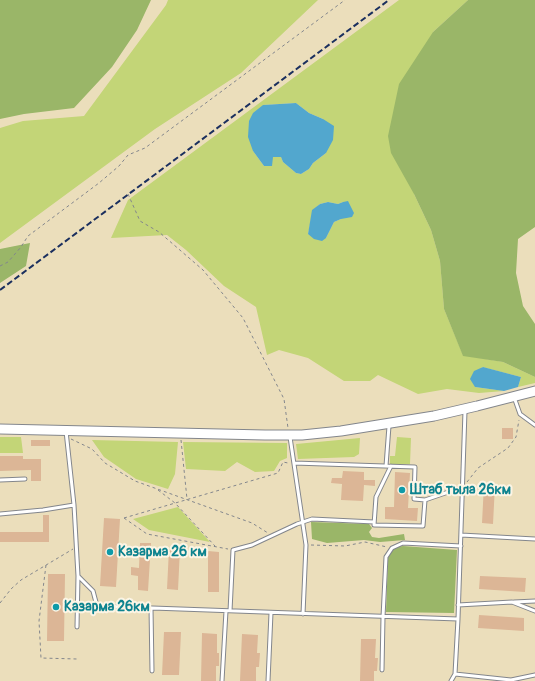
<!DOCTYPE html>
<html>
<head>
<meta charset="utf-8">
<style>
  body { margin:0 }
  canvas { display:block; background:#ebdebb }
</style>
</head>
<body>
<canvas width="535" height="681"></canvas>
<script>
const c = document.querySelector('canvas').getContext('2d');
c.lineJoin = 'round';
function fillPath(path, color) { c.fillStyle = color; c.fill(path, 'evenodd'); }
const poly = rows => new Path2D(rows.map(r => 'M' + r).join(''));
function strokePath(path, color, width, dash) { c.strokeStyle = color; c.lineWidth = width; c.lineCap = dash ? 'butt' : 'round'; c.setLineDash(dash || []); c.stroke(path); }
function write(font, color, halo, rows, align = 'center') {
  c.font = font + ' Pangolin,sans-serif'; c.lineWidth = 4; c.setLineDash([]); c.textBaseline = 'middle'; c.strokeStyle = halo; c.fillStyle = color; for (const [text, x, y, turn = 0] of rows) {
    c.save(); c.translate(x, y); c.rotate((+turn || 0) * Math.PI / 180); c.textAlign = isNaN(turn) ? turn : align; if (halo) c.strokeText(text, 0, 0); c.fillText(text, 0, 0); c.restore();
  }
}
fillPath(poly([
  [168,0,318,0,241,73,155,129,0,243,0,128,23,121,84,116,166,5],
  [399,0,468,0,433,32,414,194,431,230,440,261,444,309,463,355,503,362,535,377,535,383,518,387,521,377,482,367,475,387,504,391,479,393,447,389,418,394,378,375,370,381,344,381,308,358,279,350,267,355,256,307,224,286,186,250,167,235,111,238,128,200],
  [296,103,309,113,323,119,326,153,313,163,309,169,301,174,296,173,283,162,281,157,273,157,264,166,253,151,263,105],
  [328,202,338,204,343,202,341,219,334,222,326,238,308,234,313,210,320,204],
  [0,437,21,437,23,453,0,453],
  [397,437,411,438,410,464,390,464,390,456,395,456],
  [360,438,359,454,354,457,298,459,296,444],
  [92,440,178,442,175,474,168,489,136,479,104,457],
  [183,442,287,443,287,458,280,461,274,471,255,472,237,462,225,471,186,469],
  [178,507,210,542,149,530,133,519]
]), '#c3d577');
fillPath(poly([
  [0,0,151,0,137,30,112,67,74,108,24,114,0,119],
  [468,0,535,0,535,227,518,239,516,273,523,306,535,324,535,377,503,362,463,356,444,309,440,261,431,230,414,194,391,153,388,136,399,84,433,32],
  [30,243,26,266,0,283,0,249],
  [311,522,369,524,372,528,369,532,372,537,379,538,404,534,405,540,380,542,364,540,327,543,312,539],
  [403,546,457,550,454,613,386,612,388,558,391,551,397,547]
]), '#9ab668');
fillPath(poly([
  [296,103,309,113,323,119,334,126,333,140,326,153,313,163,309,169,301,174,296,173,283,162,281,157,273,157,272,166,264,166,253,151,248,137,249,121,253,113,263,105],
  [348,201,354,213,352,217,341,219,334,222,326,238,322,241,314,239,308,234,312,210,320,204,328,202,338,204,343,202],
  [483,367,521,377,518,387,504,391,475,387,470,379,474,371]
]), '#52a7ce');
fillPath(poly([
  [502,428,513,428,513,439,502,439],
  [31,440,50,440,50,446,31,446],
  [0,456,23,456,23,459,41,459,41,481,31,481,31,470,0,471],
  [343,471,364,472,364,480,375,480,375,486,364,485,363,501,341,500,342,484,331,483,332,478,342,478],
  [395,472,410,473,408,508,418,508,417,521,385,519,385,507,394,507],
  [484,484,495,485,493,524,482,523],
  [43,515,49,515,49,542,0,542,0,532,43,532],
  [104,518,120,519,116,587,100,586],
  [140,543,151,543,148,591,138,590,138,576,131,575,131,567,139,568],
  [169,549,180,549,178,590,167,589],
  [208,551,219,552,219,592,208,592],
  [48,574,65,574,64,641,47,641],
  [480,576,526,578,525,592,479,589],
  [479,615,524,618,524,631,478,628],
  [164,632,181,632,179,675,162,675],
  [202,633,217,634,217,653,219,653,219,666,216,666,216,681,201,681],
  [242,634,258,635,257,653,260,653,259,667,256,667,256,681,240,681],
  [361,639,376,639,375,658,378,658,377,671,374,671,374,681,360,681]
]), '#dcb696');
const lane = poly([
  [514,397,520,414,535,425],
  [66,431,74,505,78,576,93,591,97,606,458,619,465,411],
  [290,437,306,545,303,614],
  [294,463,415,467,414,499,425,500],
  [386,466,389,426],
  [391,466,376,497,374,525,423,526,425,500,463,487],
  [0,480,25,479],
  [0,514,43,510,74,505],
  [461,535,535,539],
  [514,602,535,601],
  [458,605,512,602,535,611],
  [151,608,152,671],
  [230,611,233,550,252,545,297,524,312,519,374,522],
  [77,627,78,576],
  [382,670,383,617,386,557,392,548,403,543,461,546],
  [455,674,511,680,535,675],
  [222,681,226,611],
  [268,681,271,613],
  [451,681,455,674,458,619]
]);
const secondary = poly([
  [0,429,265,435,302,435,341,431,434,416,477,406,535,391]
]);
strokePath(lane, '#83868c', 5);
strokePath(secondary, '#83868c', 11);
strokePath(poly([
  [128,194,140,221,159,232,203,270,243,318,284,399,288,428],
  [0,266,8,262,21,247,28,236,99,183,119,166,128,155,145,148,345,0],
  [71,439,92,449,105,463,135,481,252,523,268,533],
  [181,440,187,499],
  [467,482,478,468,508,448,516,437,519,420],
  [158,490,175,503,215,546],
  [124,518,278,473,283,462,288,463],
  [124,518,147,534,228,549],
  [311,545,345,546,365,542,387,547],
  [46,565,39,621,41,658,77,659],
  [0,603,11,589,21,580,73,549]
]), '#83868c', 1, [3, 3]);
strokePath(lane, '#fff', 3);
strokePath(secondary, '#fff', 9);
strokePath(poly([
  [0,290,389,0]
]), '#1b2f5e', 2, [6, 3]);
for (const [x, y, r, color] of [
  [402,490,4,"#0f9aa8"],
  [110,552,4,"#0f9aa8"],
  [56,607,4,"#0f9aa8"]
]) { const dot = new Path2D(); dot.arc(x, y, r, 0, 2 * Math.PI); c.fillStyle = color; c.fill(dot); strokePath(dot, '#fcf5e5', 1.5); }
write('bold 14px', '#0d838f', '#fcf5e5', [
  ["Штаб тыла 26км",410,490],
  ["Казарма 26 км",118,552],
  ["Казарма 26км",64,607]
], 'left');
</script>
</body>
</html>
